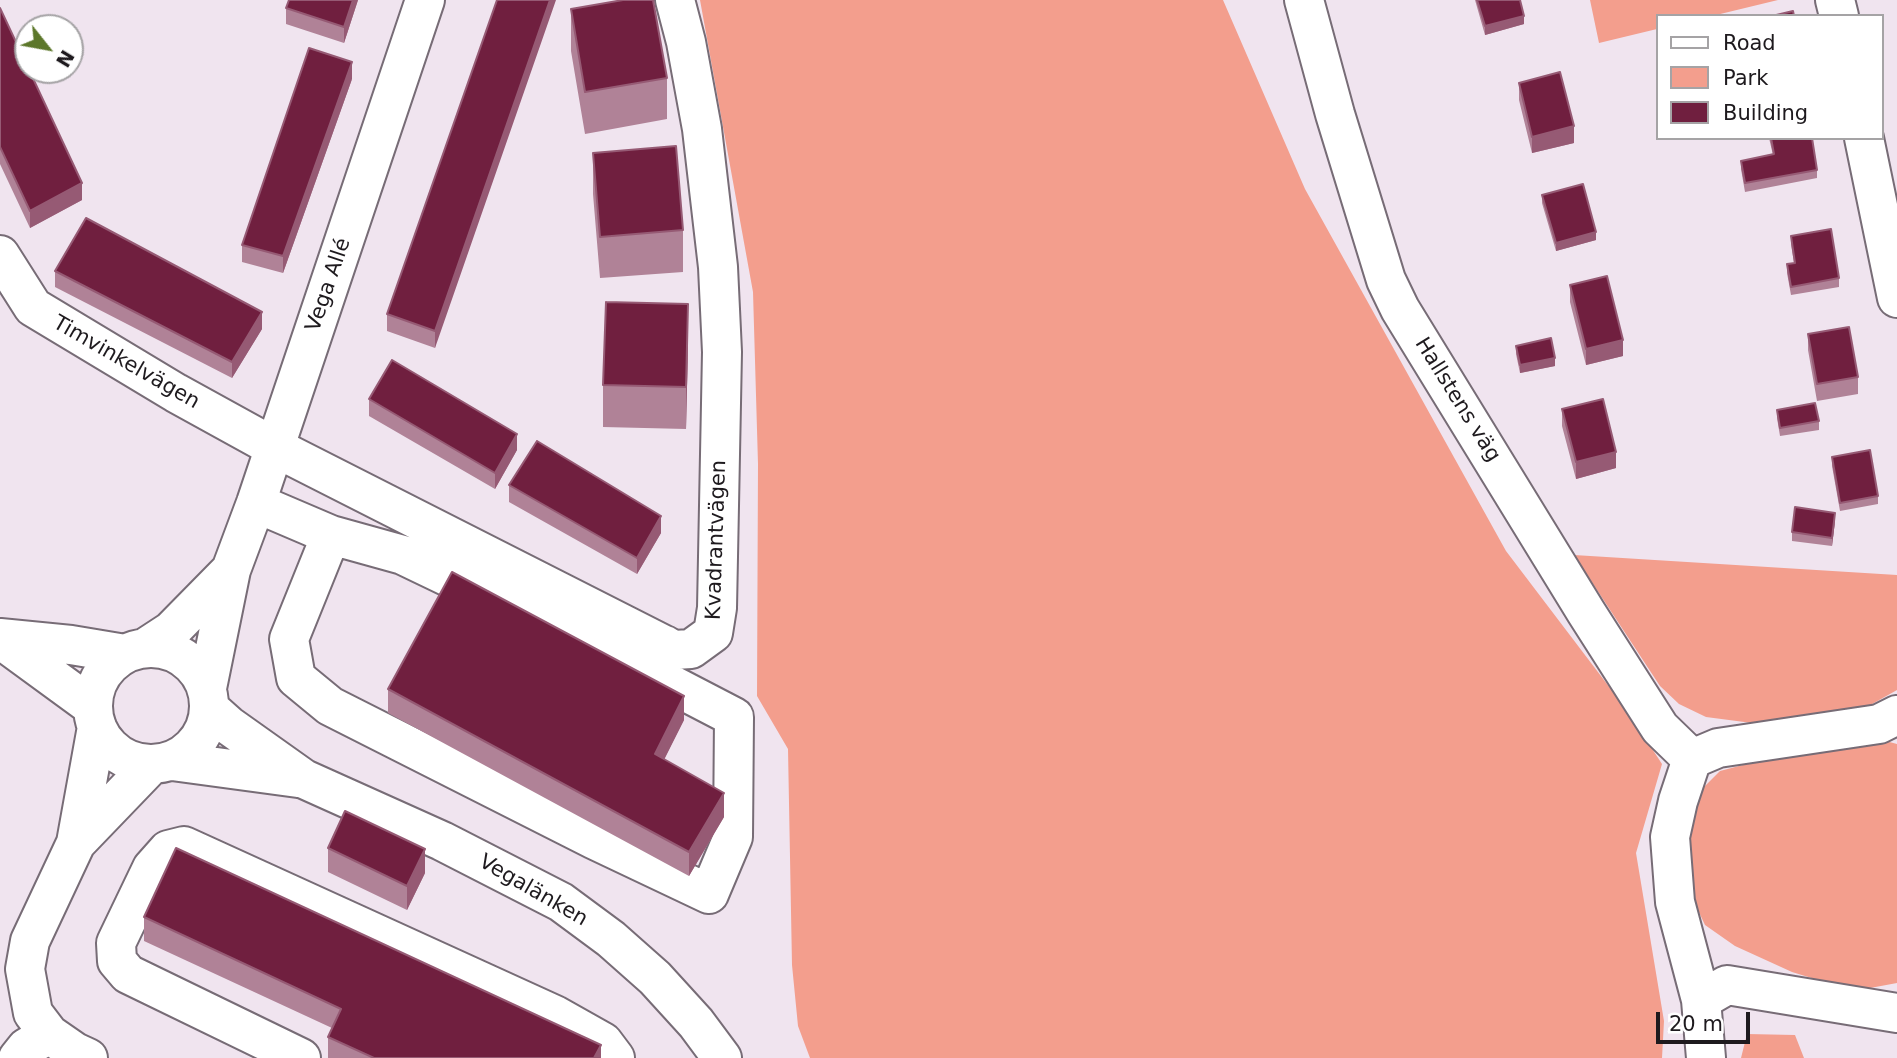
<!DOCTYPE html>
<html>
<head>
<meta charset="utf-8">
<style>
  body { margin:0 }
  #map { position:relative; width:1897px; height:1058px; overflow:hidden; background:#f0e4ef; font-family:"DejaVu Sans",sans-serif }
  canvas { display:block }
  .legend { position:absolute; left:1656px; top:14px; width:228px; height:126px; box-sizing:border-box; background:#fff; border:2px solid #a5a3a5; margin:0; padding:9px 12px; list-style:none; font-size:21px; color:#1e1a1e }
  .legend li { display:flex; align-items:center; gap:14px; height:35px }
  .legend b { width:35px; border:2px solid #a5a3a5 }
  .north { position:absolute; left:14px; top:14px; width:70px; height:70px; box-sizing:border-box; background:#fff; border:2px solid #a5a3a5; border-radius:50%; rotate:121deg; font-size:19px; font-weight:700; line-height:28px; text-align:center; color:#1e1a1e }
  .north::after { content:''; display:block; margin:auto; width:24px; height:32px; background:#5c772a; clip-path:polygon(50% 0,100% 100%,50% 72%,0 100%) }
  .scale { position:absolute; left:1656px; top:1012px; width:94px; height:32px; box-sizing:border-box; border:4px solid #1e1a1e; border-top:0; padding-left:9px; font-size:21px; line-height:24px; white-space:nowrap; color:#1e1a1e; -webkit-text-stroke:5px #fff; paint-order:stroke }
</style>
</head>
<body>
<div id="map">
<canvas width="1897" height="1058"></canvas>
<ul class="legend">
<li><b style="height:9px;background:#fff"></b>Road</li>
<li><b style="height:19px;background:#f39e8d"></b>Park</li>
<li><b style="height:19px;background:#701f3f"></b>Building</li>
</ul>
<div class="north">N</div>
<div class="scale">20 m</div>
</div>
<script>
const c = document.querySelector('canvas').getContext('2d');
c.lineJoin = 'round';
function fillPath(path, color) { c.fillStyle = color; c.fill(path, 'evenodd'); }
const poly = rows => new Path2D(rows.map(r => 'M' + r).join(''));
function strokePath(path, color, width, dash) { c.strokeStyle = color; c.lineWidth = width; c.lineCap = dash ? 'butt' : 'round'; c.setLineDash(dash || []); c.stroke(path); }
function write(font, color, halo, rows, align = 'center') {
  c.font = font + ' "DejaVu Sans",sans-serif'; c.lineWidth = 7; c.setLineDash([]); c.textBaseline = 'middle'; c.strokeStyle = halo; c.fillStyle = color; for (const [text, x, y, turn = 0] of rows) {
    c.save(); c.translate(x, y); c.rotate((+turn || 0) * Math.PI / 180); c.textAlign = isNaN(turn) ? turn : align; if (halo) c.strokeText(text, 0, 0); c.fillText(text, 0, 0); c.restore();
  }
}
fillPath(poly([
  [700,0,1223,0,1305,189,1506,551,1626,709,1662,764,1636,853,1664,1021,1662,1058,810,1058,798,1026,792,965,788,749,757,696,758,464,753,292],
  [1590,0,1778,0,1712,16,1657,16,1657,29,1599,43],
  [1574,555,1897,575,1897,690,1865,708,1752,723,1706,717,1679,704,1660,686],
  [1882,740,1897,744,1897,983,1854,991,1792,972,1735,946,1705,925,1689,891,1686,818,1702,789,1720,771,1758,761],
  [1747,1034,1795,1035,1804,1058,1741,1058]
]), '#f39e8d');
const minor = poly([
  [1304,0,1335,114,1386,280,1400,309,1586,612,1660,728,1692,759,1678,801,1670,837,1675,902,1701,1000,1706,1058],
  [1835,0,1839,16],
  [1864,138,1897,298],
  [0,255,33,307,176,393,274,447,674,650,691,649,713,633,717,608,722,352,718,267,702,129,686,42,675,0],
  [256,503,331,535,289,639,296,678,330,706,593,839,709,894,733,837,734,717,657,677,665,645],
  [331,535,403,555,657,677],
  [0,638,71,645,125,654],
  [0,639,93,707],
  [145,648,171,631,231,570],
  '93 706a58 58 0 1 1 116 0a58 58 0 1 1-116 0Z',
  [207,688,231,570,256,503,425,0],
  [209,708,228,725,304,779,442,841,561,902,611,939,655,978,696,1023,722,1058],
  [1692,759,1718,748,1879,724,1897,715],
  [172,761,298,778],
  [76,843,152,764],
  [1701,1000,1727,985,1897,1013],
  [18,1058,26,1048,49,1034],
  [88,1058,75,1052,49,1034,33,1013,25,969,30,941,76,843,97,727],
  [301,1058,128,974,117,961,116,943,152,868,168,850,184,846,555,1015,603,1042,615,1058]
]);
strokePath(minor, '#776c76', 42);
strokePath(minor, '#fff', 38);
fillPath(poly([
  [358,0,344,43,286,24,286,8],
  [497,0,435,348,387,331,387,314],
  [1475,0,1520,0,1524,24,1485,35],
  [0,8,82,200,30,228,0,164],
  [571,9,667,78,667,119,585,134,571,51],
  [352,79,283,273,242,262,242,245],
  [1519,83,1574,143,1532,153,1519,100],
  [1769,138,1812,138,1817,170,1817,178,1745,192,1741,169,1741,161,1773,155],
  [593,153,683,230,683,272,600,278,593,194],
  [1542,195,1596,240,1556,251,1542,203],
  [1791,236,1839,278,1839,287,1791,295,1787,273,1787,264,1794,263,1791,244],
  [55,271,262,329,232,378,55,287],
  [1570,285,1623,356,1586,365,1570,302],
  [1808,334,1858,377,1858,394,1817,401,1808,350],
  [688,345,686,429,603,427,603,385],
  [1516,346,1555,366,1520,373,1516,354],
  [369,399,517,450,495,489,369,416],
  [1562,409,1616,468,1576,479,1562,426],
  [1777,410,1819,421,1819,430,1780,436,1777,418],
  [1832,457,1878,496,1878,504,1840,511,1832,466],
  [509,485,661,533,637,574,509,502],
  [1835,521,1832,546,1792,541,1792,532],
  [388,689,684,720,664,759,724,817,689,876,388,713],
  [328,848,425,873,407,910,328,872],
  [144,917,601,1058,328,1058,328,1037,332,1028,144,941]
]), '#b08297');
fillPath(poly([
  [353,0,358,0,344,43,344,27],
  [550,0,556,0,435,348,435,331],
  [1524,16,1524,24,1485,35,1485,26],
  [352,62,352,79,283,273,283,256],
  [1574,126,1574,143,1532,153,1532,137],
  [82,183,82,200,30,228,30,211],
  [1596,232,1596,240,1556,251,1556,243],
  [688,304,688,345,686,429,686,387],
  [262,312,262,329,232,378,232,362],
  [1623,340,1623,356,1586,365,1586,349],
  [1555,358,1555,366,1520,373,1520,365],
  [517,434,517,450,495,489,495,473],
  [1616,452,1616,468,1576,479,1576,462],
  [1835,513,1835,521,1832,546,1832,538],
  [661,516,661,533,637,574,637,558],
  [684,696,684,720,655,778,655,754],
  [724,793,724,817,689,876,689,852],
  [425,849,425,873,407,910,407,886],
  [601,1045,601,1058,594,1058]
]), '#965a74');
const building = poly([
  [289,0,353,0,344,27,286,8,289,0],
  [497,0,550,0,435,331,387,314,497,0],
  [623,0,653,0,667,78,585,92,571,9,623,0],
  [1477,0,1520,0,1524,16,1485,26,1477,0],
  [0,8,82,183,30,211,0,147,0,8],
  [1793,11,1794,16,1772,16,1793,11],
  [309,48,352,62,283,256,242,245,309,48],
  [1560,72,1574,126,1532,137,1519,83,1560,72],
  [1771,138,1812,138,1817,170,1745,183,1741,161,1774,154,1771,138],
  [676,146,683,230,600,237,593,153,676,146],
  [1583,184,1596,232,1556,243,1542,195,1583,184],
  [86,218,262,312,232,362,55,271,86,218],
  [1831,229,1839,278,1791,287,1787,264,1795,263,1791,236,1831,229],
  [1607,276,1623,340,1586,349,1570,285,1607,276],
  [606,302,688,304,686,387,603,385,606,302],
  [1849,327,1858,377,1817,384,1808,334,1849,327],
  [1551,338,1555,358,1520,365,1516,346,1551,338],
  [392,360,517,434,495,473,369,399,392,360],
  [1603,399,1616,452,1576,462,1562,409,1603,399],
  [1815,403,1819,421,1780,428,1777,410,1815,403],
  [537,441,661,516,637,558,509,485,537,441],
  [1870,450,1878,496,1840,503,1832,457,1870,450],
  [1795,507,1835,513,1832,538,1792,532,1795,507],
  [452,572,684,696,655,754,724,793,689,852,388,689,452,572],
  [345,811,425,849,407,886,328,848,345,811],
  [176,848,601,1045,594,1058,374,1058,328,1037,341,1009,144,917,176,848]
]);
fillPath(building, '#701f3f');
strokePath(building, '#965a74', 2);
write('21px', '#1e1a1e', '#fff', [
  ["Vega Allé",329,285,-71],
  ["Timvinkelvägen",126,363,30],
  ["Hallstens väg",1457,400,58],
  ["Kvadrantvägen",717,540,-88],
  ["Vegalänken",533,891,30]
]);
</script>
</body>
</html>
